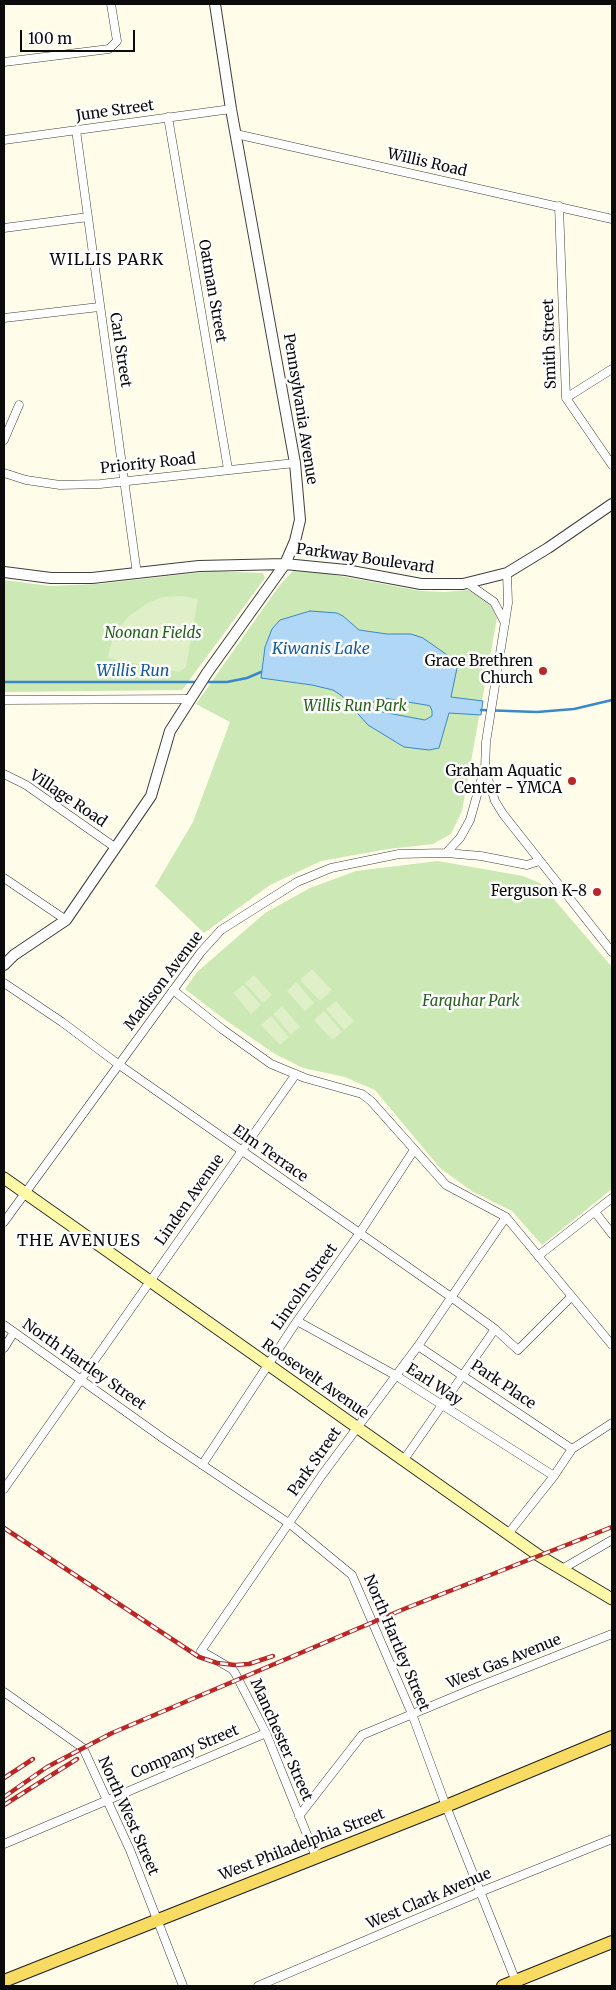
<!DOCTYPE html>
<html>
<head>
<meta charset="utf-8">
<style>
  body { margin:0 }
  #map { position:relative; width:616px; height:1990px; overflow:hidden; background:#fffcea; font-family:Merriweather,serif }
  canvas { display:block }
  .frame { position:absolute; inset:0; border:5px solid #0b0b0b; pointer-events:none }
  .scale { position:absolute; left:20px; top:30px; width:115px; height:22px; box-sizing:border-box; border:2px solid #0b0b0b; border-top:0; padding-left:6px; font-size:15px; line-height:18px; white-space:nowrap; color:#0b0b0b; -webkit-text-stroke:4px #fff; paint-order:stroke }
</style>
</head>
<body>
<div id="map">
<canvas width="616" height="1990"></canvas>
<div class="frame"></div>
<div class="scale">100 m</div>
</div>
<script>
const c = document.querySelector('canvas').getContext('2d');
c.lineJoin = 'round';
function fillPath(path, color) { c.fillStyle = color; c.fill(path, 'evenodd'); }
const poly = rows => new Path2D(rows.map(r => 'M' + r).join(''));
function strokePath(path, color, width, dash) { c.strokeStyle = color; c.lineWidth = width; c.lineCap = dash ? 'butt' : 'round'; c.setLineDash(dash || []); c.stroke(path); }
function write(font, color, halo, rows, align = 'center') {
  c.font = font + ' Merriweather,serif'; c.lineWidth = 5; c.setLineDash([]); c.textBaseline = 'middle'; c.strokeStyle = halo; c.fillStyle = color; for (const [text, x, y, turn = 0] of rows) {
    c.save(); c.translate(x, y); c.rotate((+turn || 0) * Math.PI / 180); c.textAlign = isNaN(turn) ? turn : align; if (halo) c.strokeText(text, 0, 0); c.fillText(text, 0, 0); c.restore();
  }
}
fillPath(poly([
  [294,570,324,573,421,591,445,592,468,590,489,600,497,618,462,811,451,834,433,844,388,849,321,861,270,885,204,933,155,886,193,822,230,722,196,704,279,586],
  [212,571,263,573,265,578,182,690,4,692,4,580,50,586,99,584],
  [438,861,523,876,540,883,612,967,612,1189,542,1245,512,1211,473,1192,440,1168,375,1090,345,1077,303,1068,275,1054,224,1019,185,989,197,972,265,913,310,888,356,871]
]), '#cce8b5');
fillPath(poly([
  [183,596,198,599,186,667,179,672,108,658,110,647,117,630,129,616,146,604,162,597],
  [312,969,332,990,320,1001,300,980],
  [254,975,272,995,263,1003,245,983],
  [296,982,314,1003,305,1011,287,991],
  [243,985,261,1005,251,1014,233,993],
  [336,1001,354,1021,344,1030,326,1009],
  [282,1006,300,1027,291,1035,273,1014],
  [324,1011,342,1032,332,1040,314,1020],
  [271,1016,289,1037,280,1045,261,1025]
]), '#dfefc7');
const water = poly([
  [310,611,337,613,343,616,359,630,387,634,411,634,423,638,450,657,457,668,451,697,483,701,481,715,449,713,439,748,429,750,404,747,368,725,342,696,333,690,312,685,261,678,265,647,272,629,280,620,310,611],
  [377,697,426,705,430,706,432,711,432,716,425,720,377,711,373,709,372,704,377,697]
]);
fillPath(water, '#b0d7f5');
strokePath(water, '#3888cb', 1);
strokePath(poly([
  [4,682,197,682],
  [205,682,227,682,247,678,261,672],
  [481,710,537,712,574,709,612,700]
]), '#3888cb', 2.5);
const minor = poly([
  [4,62,109,49,117,41,111,4],
  [168,117,228,469],
  [76,130,137,574],
  [236,134,612,219],
  [4,140,231,109],
  [559,206,566,398,612,465],
  [4,228,88,217],
  [4,318,99,307],
  [566,398,612,369],
  [4,440,19,405],
  [4,473,26,480,60,485,100,484,295,463],
  [507,573,508,603,486,742,485,770,495,801,503,814,612,952],
  [467,583,494,602,505,623],
  [4,700,189,699],
  [4,774,26,785,116,848],
  [446,853,460,838,470,820,484,770],
  [4,878,66,920],
  [4,983,62,1022,118,1064,451,1297,495,1329,518,1350,571,1297],
  [173,990,222,1029,271,1064,305,1078,362,1094,371,1101,446,1185,506,1217,612,1345],
  [595,1212,612,1234],
  [4,1222,201,952,221,930,297,882,331,868,399,854,446,853,481,856,527,865,539,861],
  [538,1256,612,1198],
  [297,1321,395,1375,554,1476],
  [4,1325,164,1439,290,1524,352,1575,412,1714,446,1806,517,1984],
  [418,1346,572,1449],
  [4,1348,14,1332],
  [403,1461,495,1329],
  [202,1465,297,1321,359,1234,414,1150],
  [4,1489,296,1074],
  [508,1534,554,1476,572,1449,612,1423],
  [562,1569,612,1540],
  [4,1692,83,1748,130,1850,183,1986],
  [299,1816,362,1735,475,1688,612,1634],
  [4,1844,266,1733],
  [316,1857,266,1733,235,1673,232,1669,201,1651,322,1475,418,1346,506,1217],
  [258,1986,480,1892,612,1839]
]);
const tertiary = poly([
  [4,572,51,578,92,578,199,566,285,564,346,570,421,584,463,584,507,573,548,548,612,504],
  [4,965,14,955,66,920,151,796,170,731,207,673,285,564,295,541,300,520,295,463,231,109,215,4]
]);
const secondary = poly([
  [4,1178,508,1534,538,1555,612,1599]
]);
const primary = poly([
  [4,1981,446,1806,612,1737],
  [503,1986,612,1942]
]);
strokePath(minor, '#3e3e3e', 9);
strokePath(tertiary, '#3e3e3e', 12);
strokePath(secondary, '#2d2d2d', 13);
strokePath(primary, '#1c1c1c', 14);
strokePath(minor, '#fff', 8);
strokePath(tertiary, '#fff', 10);
strokePath(secondary, '#fef9a6', 11);
strokePath(primary, '#f7db62', 12);
const rail = poly([
  [4,1528,199,1657,217,1663,235,1665,249,1664,273,1656],
  [4,1778,33,1759],
  [4,1797,47,1767,112,1733,404,1609,612,1527],
  [4,1805,77,1759]
]);
strokePath(rail, '#b92726', 4.5);
strokePath(rail, '#fff', 2.5, [8]);
for (const [x, y, r, color] of [
  [543,671,5,"#b92726"],
  [572,781,5,"#b92726"],
  [597,892,5,"#b92726"]
]) { const dot = new Path2D(); dot.arc(x, y, r, 0, 2 * Math.PI); c.fillStyle = color; c.fill(dot); strokePath(dot, '#fff', 2); }
write('15px', '#0b0b0b', '#fff', [
  ["June Street",115,111,-8],
  ["Willis Road",427,163,13],
  ["Oatman Street",212,291,80],
  ["Smith Street",550,344,-92],
  ["Carl Street",120,350,81],
  ["Pennsylvania Avenue",300,409,81],
  ["Priority Road",148,464,-6],
  ["Parkway Boulevard",365,559,8],
  ["Village Road",68,799,34],
  ["Madison Avenue",164,981,-53],
  ["Elm Terrace",270,1154,35],
  ["Linden Avenue",190,1200,-55],
  ["Lincoln Street",305,1287,-55],
  ["North Hartley Street",84,1365,35],
  ["Roosevelt Avenue",315,1379,35],
  ["Earl Way",434,1385,33],
  ["Park Place",503,1385,34],
  ["Park Street",315,1462,-55],
  ["North Hartley Street",396,1643,67],
  ["West Gas Avenue",504,1662,-22],
  ["Manchester Street",281,1740,66],
  ["Company Street",185,1752,-23],
  ["North West Street",128,1816,66],
  ["West Philadelphia Street",302,1845,-21],
  ["West Clark Avenue",429,1899,-23]
]);
write('italic 15px', '#27621d', '#fff', [
  ["Noonan Fields",153,634],
  ["Willis Run Park",355,707],
  ["Farquhar Park",471,1002]
]);
write('15px', '#0b0b0b', '#fff', [
  ["Grace Brethren",533,662],
  ["Church",533,679],
  ["Graham Aquatic",562,772],
  ["Center - YMCA",562,789],
  ["Ferguson K-8",587,892]
], 'right');
c.letterSpacing = '1px';
write('16px', '#0b0b0b', '#fff', [
  ["WILLIS PARK",107,260],
  ["THE AVENUES",79,1241]
]);
c.letterSpacing = '0px';
write('italic 16px', '#175a9b', '#fff', [
  ["Kiwanis Lake",321,649],
  ["Willis Run",133,671]
]);
</script>
</body>
</html>
